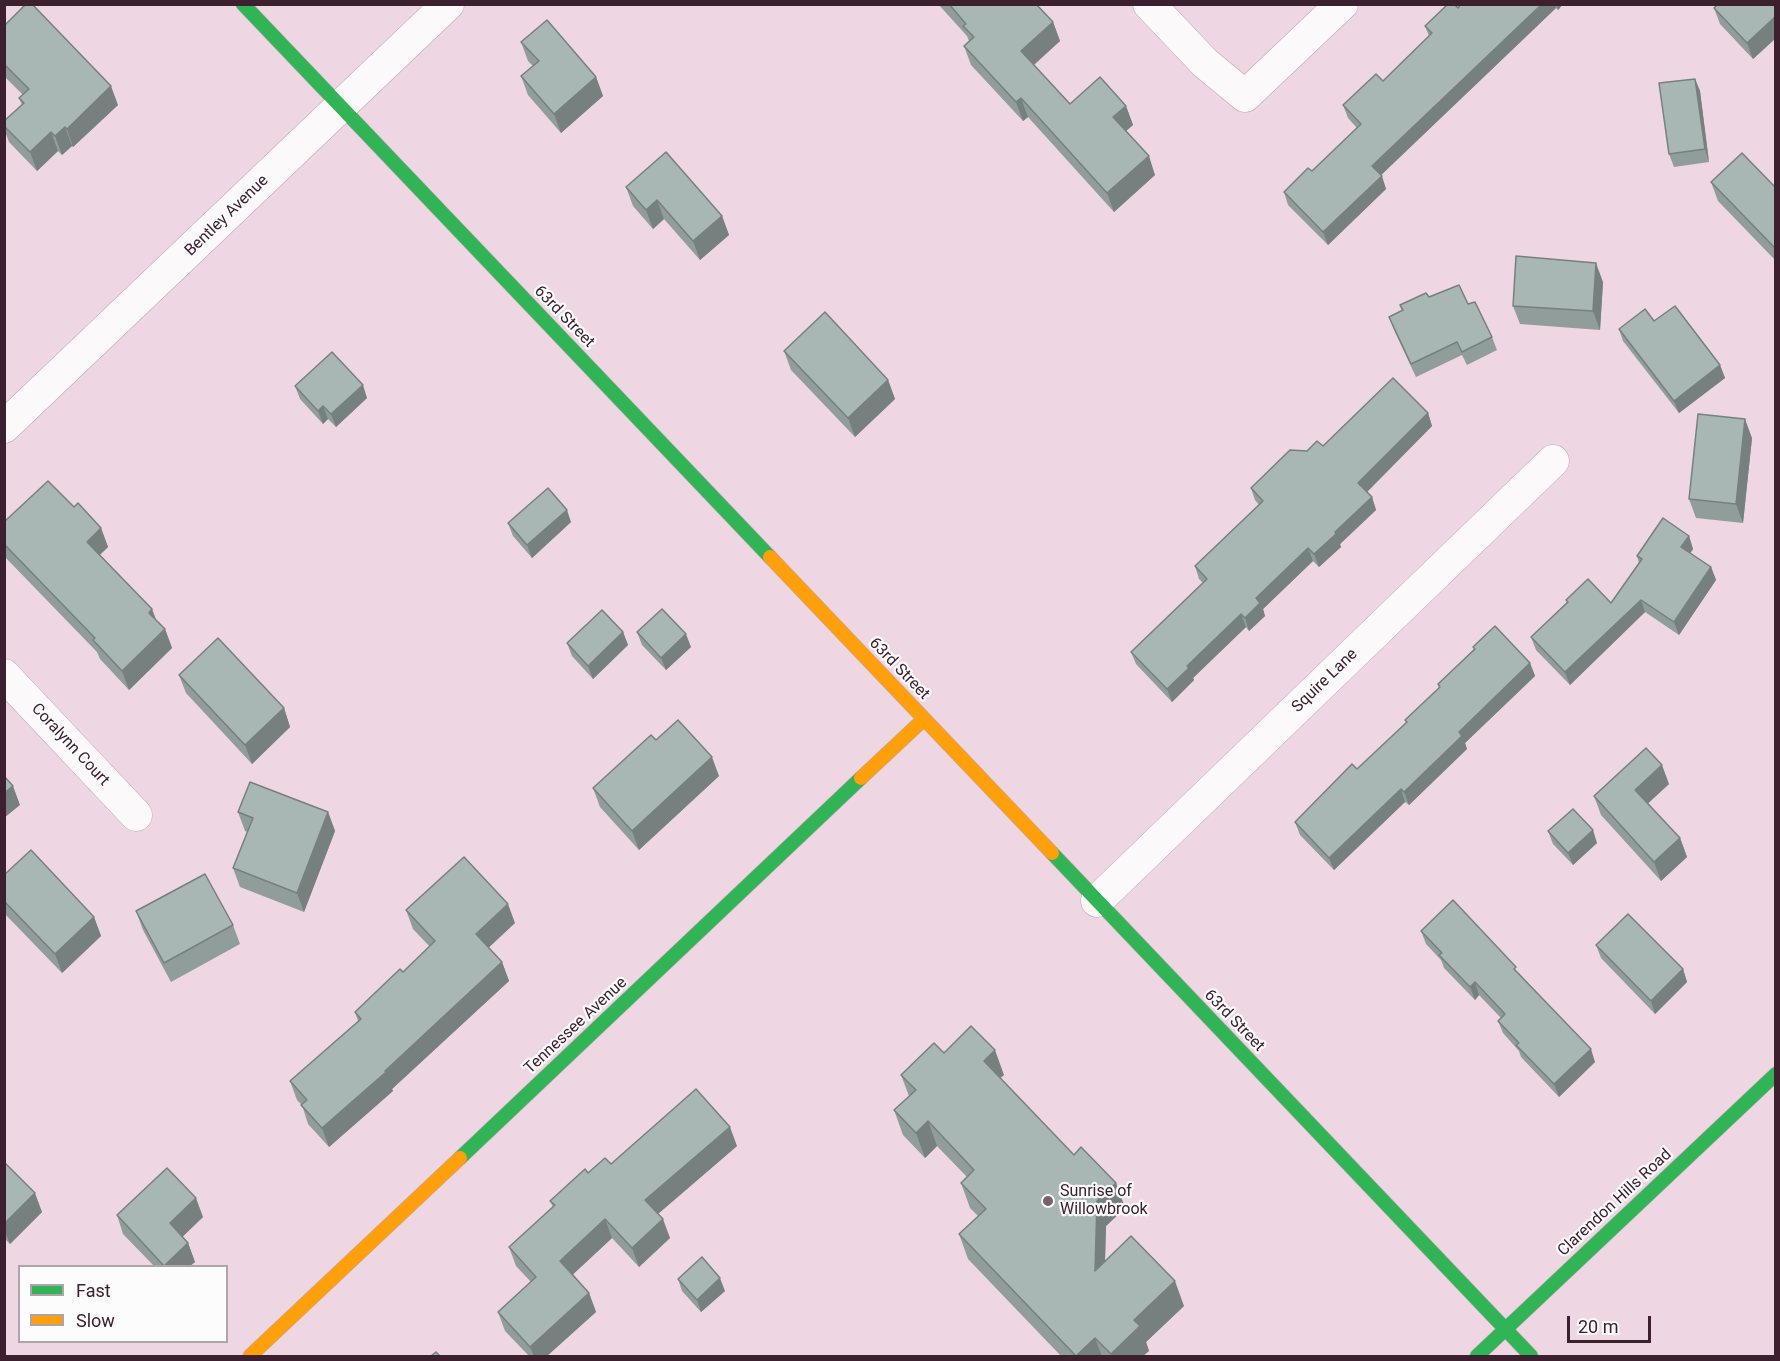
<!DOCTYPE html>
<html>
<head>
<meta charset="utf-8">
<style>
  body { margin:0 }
  #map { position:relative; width:1780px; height:1361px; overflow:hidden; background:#eed6e3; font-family:Roboto,sans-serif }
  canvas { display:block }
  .frame { position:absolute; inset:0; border:6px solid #3c2030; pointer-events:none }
  .legend { position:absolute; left:18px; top:1265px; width:210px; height:78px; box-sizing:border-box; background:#fcfcfc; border:2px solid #afa4aa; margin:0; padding:8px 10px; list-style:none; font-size:18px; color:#3c2030 }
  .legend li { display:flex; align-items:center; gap:12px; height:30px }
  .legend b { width:30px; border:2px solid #afa4aa }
  .scale { position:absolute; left:1567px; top:1316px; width:84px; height:27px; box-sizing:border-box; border:3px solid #3c2030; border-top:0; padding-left:8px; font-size:18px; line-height:21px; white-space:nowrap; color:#3c2030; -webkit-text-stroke:4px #fcfcfc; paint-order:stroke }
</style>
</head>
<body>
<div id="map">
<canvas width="1780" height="1361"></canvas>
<div class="frame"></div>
<ul class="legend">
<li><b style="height:8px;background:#30b455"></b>Fast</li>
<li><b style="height:8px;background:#ff9f0a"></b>Slow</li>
</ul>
<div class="scale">20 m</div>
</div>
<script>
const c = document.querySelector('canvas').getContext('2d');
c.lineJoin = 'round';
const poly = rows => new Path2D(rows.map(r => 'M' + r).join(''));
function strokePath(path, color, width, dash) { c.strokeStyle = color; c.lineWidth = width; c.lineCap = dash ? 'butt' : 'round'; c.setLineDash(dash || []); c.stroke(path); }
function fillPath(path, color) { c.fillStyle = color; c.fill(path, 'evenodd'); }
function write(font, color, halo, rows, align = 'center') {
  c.font = font + ' Roboto,sans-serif'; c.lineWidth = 4.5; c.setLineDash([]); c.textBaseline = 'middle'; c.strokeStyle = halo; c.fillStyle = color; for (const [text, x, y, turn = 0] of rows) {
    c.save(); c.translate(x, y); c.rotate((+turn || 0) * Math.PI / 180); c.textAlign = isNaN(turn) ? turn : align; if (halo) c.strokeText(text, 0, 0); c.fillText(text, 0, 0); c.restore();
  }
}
const street = poly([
  [1149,4,1205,63,1245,96,1342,4],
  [4,427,448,4],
  [4,675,136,815],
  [1097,901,1553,461]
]);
const fast = poly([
  [243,4,770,557],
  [1052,853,1531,1356],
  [460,1158,861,778],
  [1477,1356,1776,1074]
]);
const slow = poly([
  [770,557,1052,853],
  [861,778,924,719],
  [250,1356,460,1158]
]);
strokePath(street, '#bea7b4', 33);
strokePath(fast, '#bea7b4', 15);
strokePath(slow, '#bea7b4', 15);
strokePath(street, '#fcf9fb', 32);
strokePath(fast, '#30b455', 14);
strokePath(slow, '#ff9f0a', 14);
fillPath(poly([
  [938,4,1036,4,1053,22,1060,41,1034,65,1070,104,1126,106,1133,125,1126,131,1155,175,1114,212,1028,117,1023,121,971,65,964,46,969,41,967,36],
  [1461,4,1563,4,1558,10,1556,8,1381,175,1386,189,1328,245,1288,205,1284,192,1312,171,1357,128,1348,118,1343,105,1383,81,1429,36,1425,26,1458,8],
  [1776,4,1776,38,1753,59,1720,24,1714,8],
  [4,26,118,105,73,147,72,146,62,155,58,151,37,171,9,142,4,129,4,121,22,105,19,98,23,95,4,76],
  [521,42,596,77,603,96,561,133,528,95,521,76,533,66,528,61],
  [1695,79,1700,91,1709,162,1674,167,1669,154],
  [1711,182,1776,188,1776,261,1718,201],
  [626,187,722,216,729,235,700,260,664,219,653,229,633,206],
  [1603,282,1600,330,1520,324,1513,306],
  [1429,297,1468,304,1492,337,1497,350,1467,365,1462,355,1416,377,1394,330,1389,317,1402,311,1400,305],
  [1654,321,1720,365,1725,378,1679,413,1623,341,1619,329],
  [784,351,888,380,895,399,855,437,791,370],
  [295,386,367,398,336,427,328,419,323,424,300,399],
  [1428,413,1432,426,1367,492,1372,497,1376,510,1340,544,1341,547,1319,567,1313,561,1263,609,1265,616,1249,631,1246,627,1193,678,1194,680,1172,702,1136,664,1131,652,1203,583,1199,579,1195,566,1259,505,1255,500,1251,488,1323,446],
  [1752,438,1743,523,1696,518,1689,499],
  [74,507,101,528,108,547,100,555,152,609,156,620,165,629,172,648,129,690,100,659,97,652,4,556,4,522],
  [571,522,532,558,513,536,508,523],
  [1689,536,1693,549,1690,553,1711,567,1716,580,1679,635,1645,612,1570,685,1536,650,1531,637,1567,602,1566,600,1611,603,1639,563,1637,556],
  [623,632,628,645,593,679,572,656,567,643],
  [637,632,691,647,666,670,642,645],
  [1473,647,1530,663,1535,676,1465,743,1467,749,1409,805,1405,802,1334,870,1300,835,1295,822,1357,769,1406,723,1405,720,1439,688,1438,684,1474,649],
  [179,675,284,708,290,727,252,764,186,693],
  [656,740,719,776,639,850,600,807,593,788],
  [1669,784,1648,803,1680,838,1687,857,1661,881,1601,815,1594,796],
  [238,812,328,812,335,831,304,912,240,887,233,868,247,832,245,831],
  [1548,831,1597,843,1573,865,1553,844],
  [4,875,94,917,101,936,62,973,4,913],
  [406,910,515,923,488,947,502,962,509,981,392,1089,393,1091,329,1147,308,1124,302,1105,297,1100,290,1081,358,1021,355,1012,403,972,430,947,413,929],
  [136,911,233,925,240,944,171,982,143,930],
  [1421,931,1519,973,1595,1062,1559,1097,1521,1057,1519,1051,1503,1033,1498,1021,1501,1018,1479,995,1475,1000,1444,968,1441,960,1426,944],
  [1596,945,1683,969,1687,982,1655,1014,1601,958],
  [944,1053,1004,1075,1000,1078,1074,1155,1116,1183,1125,1208,1106,1226,1105,1261,1184,1306,1146,1342,1149,1351,1143,1356,1061,1356,968,1259,959,1234,978,1216,970,1208,961,1183,967,1177,937,1146,925,1158,903,1135,894,1110,909,1096,901,1075],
  [737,1146,658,1214,670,1238,639,1267,612,1238,573,1274,589,1293,596,1312,547,1356,529,1356,505,1331,498,1312,531,1282,516,1266,509,1247,553,1207,550,1201,588,1173,611,1164],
  [4,1162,42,1212,10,1244,4,1238],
  [117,1215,203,1217,182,1237,188,1243,195,1262,190,1266,154,1266,123,1234],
  [678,1279,725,1291,701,1312,682,1291]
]), '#909d9b');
fillPath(poly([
  [1542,4,1555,4,1556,8,1377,179,1372,166],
  [1556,4,1563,4,1558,10],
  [1776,16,1776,38,1753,59,1747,43],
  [1053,22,1060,41,1028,70,1021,51],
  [596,77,603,96,561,133,554,114],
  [1695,79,1700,91,1709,162,1705,149],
  [111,86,118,105,73,147,67,129],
  [1021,98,1028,117,1023,121,1016,102],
  [1126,106,1133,125,1120,136,1113,117],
  [65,127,72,146,62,155,55,136],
  [51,132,58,151,37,171,30,152],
  [1149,156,1155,175,1114,212,1107,193],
  [1382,176,1386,189,1328,245,1323,232],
  [657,200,664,219,653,229,646,210],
  [722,216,729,235,700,260,693,241],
  [1596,263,1603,282,1600,330,1593,311],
  [1720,365,1725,378,1679,413,1674,401],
  [888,380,895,399,855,437,848,418],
  [363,385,367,398,336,427,331,414],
  [323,406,328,419,323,424,318,411],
  [1428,413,1432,426,1363,496,1358,483],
  [1745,419,1752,438,1743,523,1736,504],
  [1372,497,1376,510,1340,544,1341,547,1319,567,1314,554,1335,532],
  [567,510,571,522,532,558,527,545],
  [101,528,108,547,94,560,87,542],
  [1689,536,1693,549,1686,560,1681,547],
  [1308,548,1313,561,1263,609,1265,616,1249,631,1245,618,1256,598],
  [1711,567,1716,580,1679,635,1674,622],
  [1641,600,1645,612,1570,685,1565,672],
  [152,609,159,628,149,613],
  [1241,614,1246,627,1193,678,1194,680,1172,702,1167,689,1187,666],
  [165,629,172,648,129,690,122,671],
  [623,632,628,645,593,679,588,666],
  [686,634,691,647,666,670,661,658],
  [1530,663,1535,676,1465,743,1467,749,1409,805,1404,792,1459,732],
  [284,708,290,727,252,764,245,745],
  [712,757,719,776,639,850,632,831],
  [1662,765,1669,784,1642,809,1635,790],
  [13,786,20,805,4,818,4,793],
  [1401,789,1405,802,1334,870,1329,858],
  [328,812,335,831,304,912,297,893],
  [1593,830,1597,843,1573,865,1568,853],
  [1680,838,1687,857,1661,881,1654,862],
  [508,904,515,923,483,953,476,934],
  [94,917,101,936,62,973,55,954],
  [502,962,509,981,392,1089,393,1091,329,1147,322,1128],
  [1683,969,1687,982,1655,1014,1651,1001],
  [1475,982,1479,995,1475,1000,1470,987],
  [1591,1049,1595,1062,1559,1097,1554,1084],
  [995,1050,1004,1075,992,1085,984,1061],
  [928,1121,937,1146,925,1158,916,1133],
  [730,1127,737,1146,652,1219,645,1200],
  [1116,1183,1125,1208,1106,1226,1104,1296,1095,1271,1097,1201],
  [35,1193,42,1212,10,1244,4,1229,4,1224],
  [196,1198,203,1217,177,1242,170,1223],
  [605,1219,612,1238,567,1280,560,1261],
  [663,1219,670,1238,639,1267,632,1248],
  [188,1243,195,1262,190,1266,164,1266],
  [720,1278,725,1291,701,1312,697,1300],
  [1175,1281,1184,1306,1146,1342,1149,1351,1143,1356,1112,1356,1111,1354,1134,1320],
  [589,1293,596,1312,547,1356,534,1356,530,1347],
  [1095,1338,1102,1356,1076,1356]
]), '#76807e');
const building = poly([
  [26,4,32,4,111,86,67,129,65,127,55,136,51,132,30,152,4,126,4,121,24,103,19,98,29,89,4,64,4,26,26,4],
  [949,4,1036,4,1053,22,1021,51,1070,104,1100,77,1126,106,1113,117,1149,156,1107,193,1021,98,1016,102,964,46,974,37,963,26,966,24,949,4],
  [1448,4,1454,4,1458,8,1461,4,1542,4,1372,166,1382,176,1323,232,1284,192,1308,168,1312,171,1361,124,1343,105,1376,74,1383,81,1432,33,1425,26,1448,4],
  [1718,4,1776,4,1776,16,1747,43,1714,8,1718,4],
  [547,20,596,77,554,114,521,76,539,61,521,42,547,20],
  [1695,79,1705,149,1669,154,1659,83,1695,79],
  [666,152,722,216,693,241,657,200,646,210,626,187,666,152],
  [1742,153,1776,188,1775,248,1711,182,1742,153],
  [1516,256,1596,263,1593,311,1513,306,1516,256],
  [1459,285,1468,304,1475,302,1492,337,1462,352,1457,342,1411,364,1389,317,1403,310,1400,305,1426,293,1429,297,1459,285],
  [1675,306,1720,365,1674,401,1619,329,1645,309,1654,321,1675,306],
  [825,312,888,380,848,418,784,351,825,312],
  [332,352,363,385,331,414,323,406,318,411,295,386,332,352],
  [1393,378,1428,413,1358,483,1372,497,1335,532,1336,534,1314,554,1308,548,1256,598,1260,603,1245,618,1241,614,1187,666,1189,668,1167,689,1131,652,1207,579,1195,566,1263,501,1251,488,1290,450,1307,451,1317,441,1323,446,1393,378],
  [1698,414,1745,419,1736,504,1689,499,1698,414],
  [48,481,74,507,78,503,101,528,87,542,152,609,149,613,165,629,122,671,93,640,95,638,4,544,4,522,48,481],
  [548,488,567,510,527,545,508,523,548,488],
  [1663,518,1689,536,1681,547,1711,567,1674,622,1641,600,1565,672,1531,637,1568,602,1566,600,1588,579,1611,603,1642,559,1637,556,1663,518],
  [662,609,686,634,661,658,637,632,662,609],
  [602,610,623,632,588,666,567,643,602,610],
  [1495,626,1530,663,1459,732,1462,736,1404,792,1401,789,1329,858,1295,822,1352,764,1357,769,1407,722,1405,720,1440,687,1438,684,1475,649,1473,647,1495,626],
  [218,638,284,708,245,745,179,675,218,638],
  [678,720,712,757,632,831,593,788,651,735,656,740,678,720],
  [1646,748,1662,765,1635,790,1680,838,1654,862,1594,796,1646,748],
  [4,776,13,786,4,793,4,776],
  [250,782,328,812,297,893,233,868,253,818,238,812,250,782],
  [1573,809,1593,830,1568,853,1548,831,1573,809],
  [31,850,94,917,55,954,4,901,4,875,31,850],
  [464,857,508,904,476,934,502,962,385,1071,386,1072,322,1128,301,1105,307,1100,290,1081,361,1019,355,1012,400,969,403,972,435,941,406,910,464,857],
  [205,874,233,925,164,963,136,911,205,874],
  [1453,900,1516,967,1514,969,1591,1049,1554,1084,1516,1045,1519,1043,1498,1021,1505,1014,1475,982,1470,987,1439,955,1442,953,1421,931,1453,900],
  [1628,914,1683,969,1651,1001,1596,945,1628,914],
  [971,1026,995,1050,984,1061,1074,1155,1081,1147,1116,1183,1097,1201,1095,1271,1131,1236,1175,1281,1134,1320,1140,1326,1111,1354,1095,1338,1076,1356,959,1234,986,1209,961,1183,974,1170,928,1121,916,1133,894,1110,916,1090,901,1075,934,1043,944,1053,971,1026],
  [696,1089,730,1127,645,1200,663,1219,632,1248,605,1219,560,1261,589,1293,530,1347,498,1312,536,1277,509,1247,555,1205,550,1201,585,1169,588,1173,605,1158,611,1164,696,1089],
  [4,1162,35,1193,4,1224,4,1162],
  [167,1168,196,1198,170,1223,188,1243,164,1266,117,1215,167,1168],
  [702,1257,720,1278,697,1300,678,1279,702,1257],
  [436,1352,440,1356,431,1356,436,1352]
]);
fillPath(building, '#a8b7b4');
strokePath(building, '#76807e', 1.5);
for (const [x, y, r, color] of [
  [1048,1201,6,"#7a606f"]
]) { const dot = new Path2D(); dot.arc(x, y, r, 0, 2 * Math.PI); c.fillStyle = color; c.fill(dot); strokePath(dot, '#fcfcfc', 2); }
write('16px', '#3c2030', '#fcfcfc', [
  ["Bentley Avenue",227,216,-44],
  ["63rd Street",564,317,46],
  ["63rd Street",899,669,46],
  ["Squire Lane",1325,681,-44],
  ["Coralynn Court",70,745,47],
  ["63rd Street",1234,1021,46],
  ["Tennessee Avenue",576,1026,-43],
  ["Clarendon Hills Road",1615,1203,-43]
]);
write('16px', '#3c2030', '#fcfcfc', [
  ["Sunrise of",1060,1192],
  ["Willowbrook",1060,1210]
], 'left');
</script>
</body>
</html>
